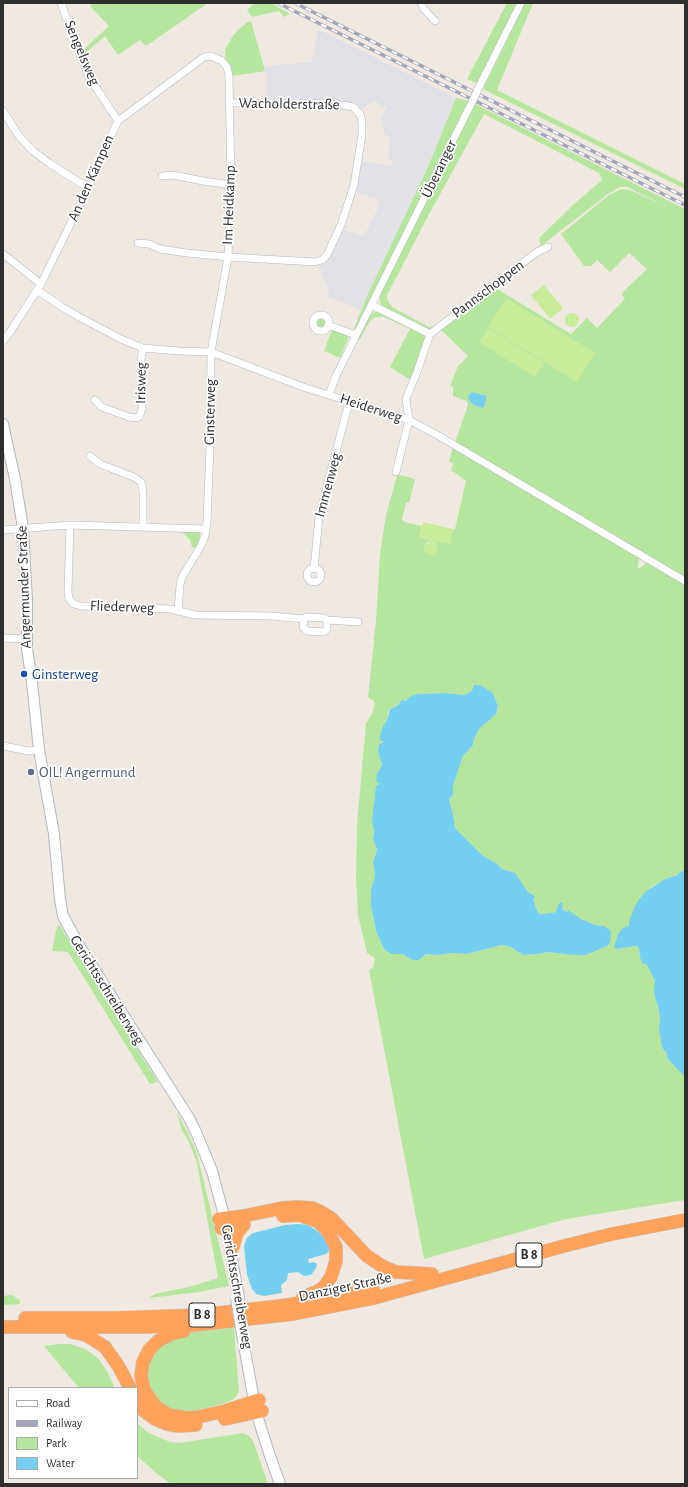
<!DOCTYPE html>
<html>
<head>
<meta charset="utf-8">
<style>
  body { margin:0 }
  #map { position:relative; width:688px; height:1487px; overflow:hidden; background:#efe9e1; font-family:"Alegreya Sans",sans-serif }
  canvas { display:block }
  .frame { position:absolute; inset:0; border:4px solid #2e2e2e; pointer-events:none }
  .legend { position:absolute; left:8px; top:1387px; width:130px; height:92px; box-sizing:border-box; background:#fff; border:1px solid #ababab; margin:0; padding:5px 7px; list-style:none; font-size:12px; color:#2e2e2e }
  .legend li { display:flex; align-items:center; gap:8px; height:20px }
  .legend b { width:20px; border:1px solid #ababab }
</style>
</head>
<body>
<div id="map">
<canvas width="688" height="1487"></canvas>
<div class="frame"></div>
<ul class="legend">
<li><b style="height:5px;background:#fff"></b>Road</li>
<li><b style="height:5px;background:#a3a6b8"></b>Railway</li>
<li><b style="height:11px;background:#b6e59e"></b>Park</li>
<li><b style="height:11px;background:#75cff0"></b>Water</li>
</ul>
</div>
<script>
const c = document.querySelector('canvas').getContext('2d');
c.lineJoin = 'round';
function fillPath(path, color) { c.fillStyle = color; c.fill(path, 'evenodd'); }
const poly = rows => new Path2D(rows.map(r => 'M' + r).join(''));
function strokePath(path, color, width, dash) { c.strokeStyle = color; c.lineWidth = width; c.lineCap = dash ? 'butt' : 'round'; c.setLineDash(dash || []); c.stroke(path); }
function write(font, color, halo, rows, align = 'center') {
  c.font = font + ' "Alegreya Sans",sans-serif'; c.lineWidth = 3.5; c.setLineDash([]); c.textBaseline = 'middle'; c.strokeStyle = halo; c.fillStyle = color; for (const [text, x, y, turn = 0] of rows) {
    c.save(); c.translate(x, y); c.rotate((+turn || 0) * Math.PI / 180); c.textAlign = isNaN(turn) ? turn : align; if (halo) c.strokeText(text, 0, 0); c.fillText(text, 0, 0); c.restore();
  }
}
fillPath(poly([
  [318,29,456,98,428,167,361,309,327,297,329,293,328,288,319,267,328,255,340,228,362,236,365,234,379,206,378,199,353,191,360,161,390,166,393,161,388,158,390,137,385,135,381,118,387,107,384,106,383,108,376,101,367,105,360,111,353,106,266,101,267,76,264,66,312,62]
]), '#e3e1e8');
fillPath(poly([
  [93,3,208,3,146,46,140,40,118,55,105,36,83,55,82,51,109,26,90,6],
  [255,3,271,3,290,14,284,17,279,11,252,17,247,10],
  [507,3,518,3,478,84,467,79],
  [525,3,533,3,497,90,685,184,685,189,483,89],
  [251,21,265,71,233,76,230,66,225,60,225,50,234,34,246,23],
  [456,98,469,101,356,332,353,331,367,296,428,167],
  [475,104,685,209,685,580,455,443,468,405,467,401,453,396,453,387,450,386,458,366,468,356,440,329,494,287,571,334,587,318,597,328,625,299,622,295,623,292,647,269,629,253,610,272,597,260,591,266,584,266,561,234,609,195,621,189,630,190,670,208,631,189,627,187,620,187,608,194,541,246,539,238,573,205,602,180,599,173,484,114,427,218,387,295,387,299,392,307,429,327,435,326,458,307,478,294,431,330,427,330,382,306,380,302,380,292],
  [470,392,487,396,484,407,482,408,476,406,471,403],
  [374,312,378,312,421,331,425,337,426,342,412,381,390,367,410,329,384,317,376,317,370,321,359,341,357,340,368,317],
  '314 322a6 6 0 1 1 12 0a6 6 0 1 1-12 0Z',
  [333,327,348,335,348,339,340,358,324,351],
  [453,446,637,553,639,558,638,568,640,568,647,562,685,582,685,870,680,872,678,875,665,879,651,887,629,921,629,927,616,949,636,946,639,948,640,957,647,965,655,981,655,998,658,1006,660,1019,659,1028,662,1048,667,1053,667,1058,680,1072,685,1076,685,1200,566,1219,424,1259,369,970,373,968,375,958,367,953,358,915,356,878,357,826,366,723,372,714,375,702,368,697,376,621,380,555,386,515,397,476,400,475,415,479,409,503,406,503,402,519,404,522,422,526,419,537,432,540,426,543,424,547,434,540,450,543,453,529,455,529,466,481,454,472,451,471,453,463,449,462],
  [472,691,493,693,498,706,496,714,479,729,473,741,473,745,463,756,453,786,453,795,449,799,453,814,455,828,483,856,496,863,502,869,515,873,528,892,535,896,533,899,538,913,543,914,556,912,562,906,562,909,581,919,595,925,604,926,610,943,607,946,586,955,572,955,548,952,539,954,523,955,511,947,501,945,491,948,466,954,452,953,438,955,426,954,419,960,413,960,402,954,391,954,384,949,376,931,371,906,371,889,375,876,373,862,377,850,373,839,374,831,372,821,374,815,374,799,380,784,377,774,382,765,378,751,379,744,384,742,383,726,387,720,389,709,418,694,446,693,464,695],
  [184,531,196,532,200,533,200,537,196,548,192,547,190,540,183,533],
  [60,925,72,946,158,1082,150,1084,68,952,52,951,57,927],
  [177,1113,188,1133,197,1154,229,1286,199,1292,149,1298,155,1294,189,1287,218,1278,197,1163,189,1142,181,1128],
  [12,1295,20,1300,20,1304,3,1305,3,1296],
  [234,1328,239,1390,237,1395,234,1399,223,1404,201,1409,193,1413,183,1413,160,1406,145,1385,151,1353,178,1335,192,1332],
  [59,1344,70,1344,85,1349,98,1358,107,1371,115,1388,79,1388,44,1346],
  [137,1423,147,1432,158,1437,170,1442,180,1443,243,1433,249,1436,253,1441,268,1484,171,1484,155,1472,137,1456]
]), '#b6e59e');
fillPath(poly([
  [544,285,563,308,550,319,531,295],
  [506,298,595,353,577,382,488,327],
  '565 320a7 7 0 1 1 14 0a7 7 0 1 1-14 0Z',
  [488,328,544,363,535,377,479,342],
  [423,522,453,529,450,544,435,541,438,549,436,553,434,555,430,555,424,551,424,547,431,540,419,537]
]), '#c9ec9a');
fillPath(poly([
  [471,392,487,396,484,407,482,408,476,406,471,403,468,397],
  [474,685,480,685,493,693,498,706,496,714,479,729,473,741,473,745,463,756,453,786,453,795,449,799,453,814,455,828,483,856,496,863,502,869,515,873,528,892,535,896,533,899,538,913,543,914,556,912,558,905,561,902,563,904,562,909,567,912,568,910,581,919,595,925,604,926,611,931,610,943,607,946,586,955,572,955,548,952,539,954,523,955,511,947,501,945,491,948,466,954,452,953,438,955,426,954,419,960,413,960,402,954,391,954,384,949,376,931,371,906,371,889,375,876,373,862,377,850,373,839,374,831,372,821,376,786,380,784,376,781,377,774,382,765,378,751,379,744,384,742,379,739,383,726,387,720,390,709,398,705,402,700,406,701,409,697,418,694,446,693,464,695,472,691],
  [685,870,685,1076,680,1072,667,1058,667,1053,662,1048,659,1028,660,1019,658,1006,655,998,654,990,655,981,647,965,642,963,640,957,639,948,636,946,616,949,614,947,618,934,623,928,629,926,629,921,636,904,645,892,665,879,678,875,680,872],
  [299,1224,308,1225,320,1233,327,1241,330,1249,328,1252,326,1254,308,1259,309,1263,314,1262,317,1264,316,1268,311,1275,304,1276,298,1272,288,1273,287,1280,281,1285,282,1293,264,1296,256,1294,252,1289,247,1275,244,1246,247,1238,253,1233,285,1225]
]), '#75cff0');
const street = poly([
  [61,3,68,23,89,77,118,121],
  [421,3,424,9,435,21],
  [479,87,521,3],
  [3,111,19,136,33,151,49,163,88,188],
  [162,176,173,175,203,181,231,185],
  [138,243,149,244,160,249,187,253,228,257,315,262,322,260,327,255,341,225,354,185,362,135,362,122,360,114,353,107,344,105,309,103,230,103],
  [3,254,41,284],
  [37,290,62,307,81,318,121,339,143,348,179,351,211,352,303,387,409,420,439,436,685,581],
  [372,305,430,334,537,252,548,247],
  '313 323a8 8 0 1 1 16 0a8 8 0 1 1-16 0Z',
  [328,325,356,335],
  [3,341,10,332,41,284,88,188,115,127,118,121,200,60,204,57,211,56,222,61,227,67,229,75,231,185,228,257,211,352,210,447,207,522,205,536,201,546,182,577,180,585,178,611],
  [329,395,335,378,472,102],
  [95,400,102,407,129,417,136,418,139,417,142,409,141,359,143,348],
  [90,456,100,464,134,477,141,482,143,491,143,526],
  [396,472,409,420,406,399,417,372,430,334],
  [70,525,68,592,69,599,74,604,81,606,170,609,195,615,271,616,304,619,307,617,324,618,327,620,358,622],
  [3,530,70,525,206,529],
  '307 575a7 7 0 1 1 14 0a7 7 0 1 1-14 0Z',
  [314,569,319,517,349,402],
  [304,619,303,627,307,631,324,632,327,629,327,620],
  [3,638,26,639],
  [3,746,29,751,39,750]
]);
const secondary = poly([
  [3,424,15,479,23,528,27,601,27,649,32,682,39,750,54,834,60,899,63,916,80,947,189,1118,196,1132,212,1171,225,1219,239,1298],
  [242,1334,256,1412,270,1456,280,1484]
]);
const highway = poly([
  [283,1216,299,1215,317,1221,327,1230,336,1247,336,1261,331,1277,323,1288,316,1292,303,1297],
  [219,1219,244,1216,282,1208,297,1207,312,1208,321,1212,331,1218,367,1256,382,1266,396,1272,432,1274],
  [221,1228,244,1225],
  [231,1250,233,1247,237,1233,243,1225],
  [25,1318,115,1318,201,1315,288,1305,373,1289],
  [3,1327,143,1327,195,1325,293,1314,374,1298,564,1246,612,1234,685,1220],
  [184,1331,171,1334,158,1341,149,1350,143,1362,141,1376,144,1390,156,1407,169,1415,188,1418,198,1417,225,1411,259,1400],
  [72,1332,86,1335,105,1347,119,1367,130,1388],
  [137,1400,144,1411,155,1419,167,1424,178,1426,196,1425],
  [225,1419,262,1411]
]);
strokePath(street, '#b4b7c1', 8);
strokePath(secondary, '#b4b7c1', 12);
strokePath(highway, '#c9c9c9', 14);
strokePath(street, '#fff', 7);
strokePath(secondary, '#fff', 10);
strokePath(highway, '#ffa35c', 13);
const rail = poly([
  [278,3,685,205],
  [295,3,685,197]
]);
strokePath(rail, '#a3a6b8', 3.5);
strokePath(rail, '#fff', 2, [6]);
const streetBridge = poly([
  [472,102,479,87]
]);
const secondaryBridge = poly([
  [236,1298,242,1334]
]);
strokePath(streetBridge, '#b4b7c1', 8, []);
strokePath(secondaryBridge, '#b4b7c1', 12, []);
strokePath(streetBridge, '#fff', 7);
strokePath(secondaryBridge, '#fff', 10);
for (const [x, y, r, color] of [
  [24,674,4,"#1a4fb4"],
  [31,772,4,"#5c6f8a"]
]) { const dot = new Path2D(); dot.arc(x, y, r, 0, 2 * Math.PI); c.fillStyle = color; c.fill(dot); strokePath(dot, '#fff', 1.5); }
for (const [x, y, w] of [
  [529,1255,26],
  [202,1315,26]
]) { const box = new Path2D(); box.roundRect(x - w / 2, y - 12, w, 24, 3); c.fillStyle = '#fff'; c.fill(box); strokePath(box, '#2e2e2e', 1); }
write('bold 14px', '#2e2e2e', null, [
  ["B 8",529,1255],
  ["B 8",202,1315]
]);
write('15px', '#2e2e2e', '#fff', [
  ["Sengelsweg",82,53,67],
  ["Wacholderstraße",289,104,1],
  ["Überanger",439,169,-64],
  ["An den Kämpen",91,178,-66],
  ["Im Heidkamp",229,205,-88],
  ["Pannschoppen",488,289,-37],
  ["Irisweg",141,383,-89],
  ["Heiderweg",371,408,18],
  ["Ginsterweg",210,412,-89],
  ["Immenweg",328,485,-75],
  ["Angermunder Straße",24,587,-92],
  ["Fliederweg",122,607,2],
  ["Gerichtsschreiberweg",107,990,58],
  ["Gerichtsschreiberweg",237,1287,80],
  ["Danziger Straße",345,1287,-12]
]);
write('15px', '#164399', '#fff', [
  ["Ginsterweg",32,674]
], 'left');
write('15px', '#4e5e75', '#fff', [
  ["OIL! Angermund",39,772]
], 'left');
</script>
</body>
</html>
